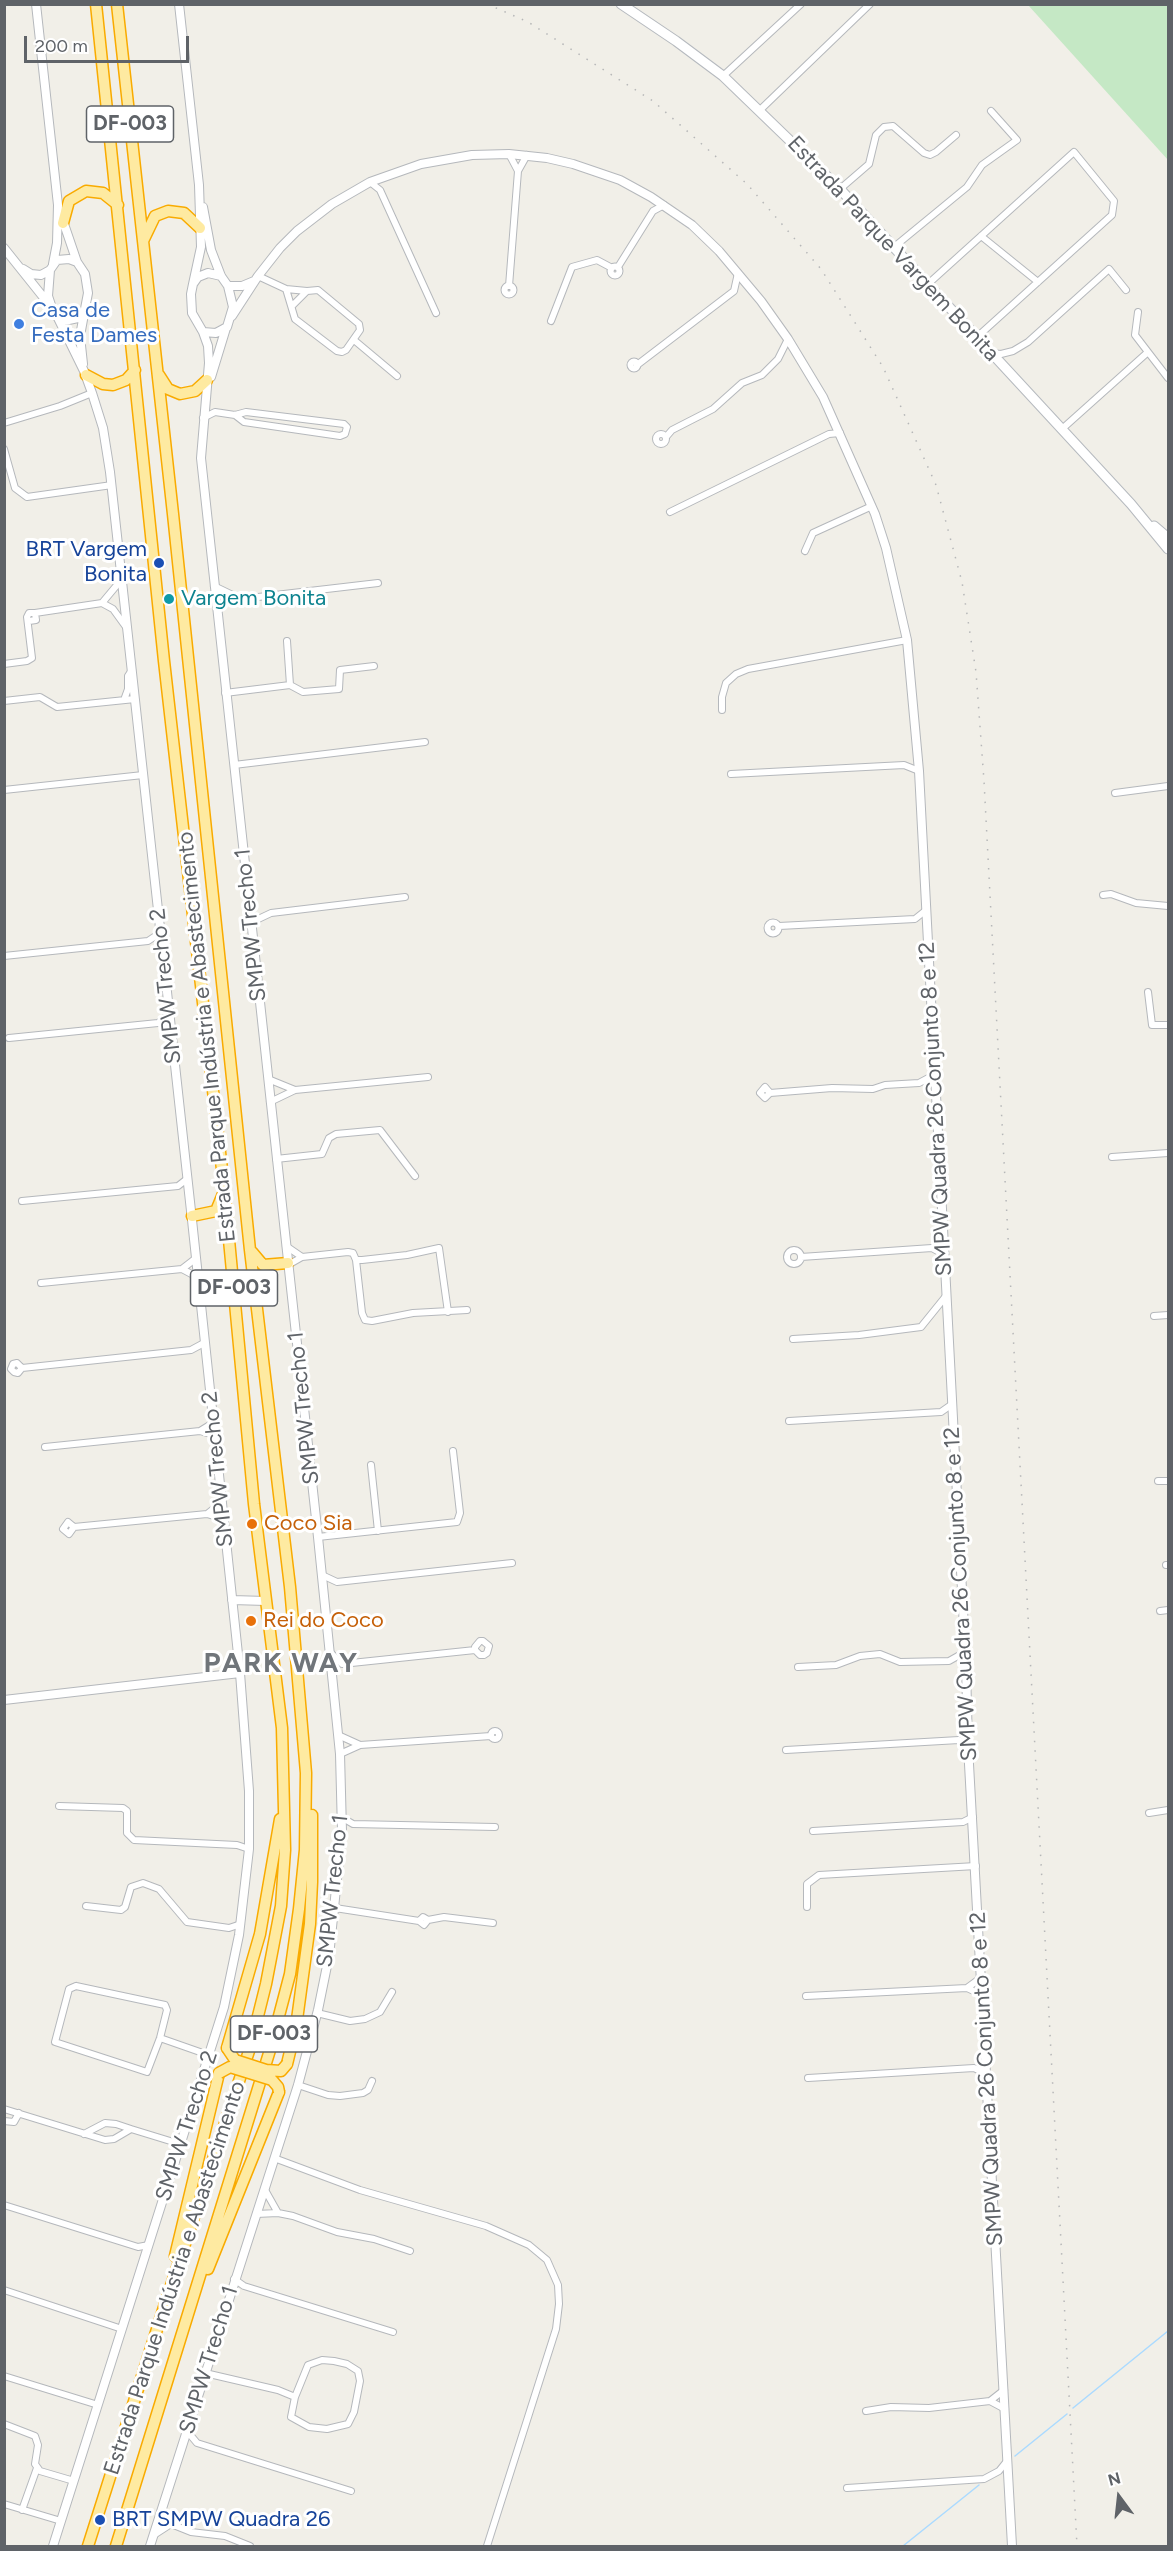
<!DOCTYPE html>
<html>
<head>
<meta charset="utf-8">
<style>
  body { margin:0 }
  #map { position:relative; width:1173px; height:2551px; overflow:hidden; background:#f1efe8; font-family:Figtree,sans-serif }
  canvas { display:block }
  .frame { position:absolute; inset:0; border:6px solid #5f6368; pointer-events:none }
  .north { position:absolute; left:1089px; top:2467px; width:60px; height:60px; -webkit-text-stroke:4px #fff; paint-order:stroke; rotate:345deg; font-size:16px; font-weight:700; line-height:24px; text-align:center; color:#5f6368 }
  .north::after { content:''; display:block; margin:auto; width:21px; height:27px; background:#5f6368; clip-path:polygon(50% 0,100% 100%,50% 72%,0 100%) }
  .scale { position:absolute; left:24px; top:36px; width:165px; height:27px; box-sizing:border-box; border:3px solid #5f6368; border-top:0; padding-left:8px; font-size:18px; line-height:21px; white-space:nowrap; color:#5f6368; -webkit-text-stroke:4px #fff; paint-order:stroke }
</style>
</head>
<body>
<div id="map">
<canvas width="1173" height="2551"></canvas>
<div class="frame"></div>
<div class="north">N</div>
<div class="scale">200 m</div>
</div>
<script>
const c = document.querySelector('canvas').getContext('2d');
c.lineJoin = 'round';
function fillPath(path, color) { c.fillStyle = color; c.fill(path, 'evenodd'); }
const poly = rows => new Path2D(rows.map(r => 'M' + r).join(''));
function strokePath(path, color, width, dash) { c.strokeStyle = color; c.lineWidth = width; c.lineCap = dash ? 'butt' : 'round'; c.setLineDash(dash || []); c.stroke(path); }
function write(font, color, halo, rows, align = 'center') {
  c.font = font + ' Figtree,sans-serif'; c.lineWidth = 6; c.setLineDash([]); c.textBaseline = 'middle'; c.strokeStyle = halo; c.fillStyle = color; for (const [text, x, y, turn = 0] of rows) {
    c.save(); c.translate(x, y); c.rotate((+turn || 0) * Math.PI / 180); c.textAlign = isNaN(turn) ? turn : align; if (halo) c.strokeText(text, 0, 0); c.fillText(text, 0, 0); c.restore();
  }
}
fillPath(poly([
  [1028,5,1168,5,1168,160]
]), '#c5e8c5');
strokePath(poly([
  [1073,2408,1168,2331],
  [1015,2456,1067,2414],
  [903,2546,979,2485]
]), '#aadaff', 1.5);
const minor = poly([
  [723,76,801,4],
  [760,110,870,4],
  [509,154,518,171],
  [370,182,380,190,436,313],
  [840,189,869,164,876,135,884,127,893,126,924,153,930,155,936,152,956,135],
  [981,236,1038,282],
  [894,247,967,187,982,165,1017,140,991,111],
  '610.5 271a4.5 4.5 0 1 1 9 0a4.5 4.5 0 1 1-9 0Z',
  [618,267,653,211,664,205],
  [258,276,286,289,307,291],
  [928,284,1074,152,1114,201,1112,215,977,337],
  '504.5 290a4.5 4.5 0 1 1 9 0a4.5 4.5 0 1 1-9 0Z',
  [509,286,518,171,527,155],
  [286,289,295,319,337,351,342,352,346,350,360,330,359,324,318,290,307,291,292,306],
  [551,321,572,267,597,260,612,268],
  [354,340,397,376],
  [1148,352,1168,378],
  [992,353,1001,354,1013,351,1028,342,1109,269,1126,290],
  '630.5 365a3.5 3.5 0 1 1 7 0a3.5 3.5 0 1 1-7 0Z',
  [637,365,734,291,738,273],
  [203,418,215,412,235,415,246,412,344,424,347,427,345,434,340,436,244,422,235,415],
  [4,423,60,406,92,393],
  [1062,429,1148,352,1135,335,1138,312],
  '656 439a5 5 0 1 1 10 0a5 5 0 1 1-10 0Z',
  [666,437,672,430,713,409,742,383,762,375,778,359,788,339],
  [4,449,15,488,27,497,112,485],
  [670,512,829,434,840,433],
  [805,551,813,533,872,506],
  [214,586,241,599,378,583],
  [102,603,122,579],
  [35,613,102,603,113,609,126,627],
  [287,641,290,685],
  [4,664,27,661,32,658,27,617,29,613,35,613,36,620,29,621],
  [225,693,290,685,303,692,339,689,340,670,374,666],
  [124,700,128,689,128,676,132,670],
  [4,701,40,697,57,707,135,699],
  [722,710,722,697,726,683,736,674,748,669,907,640],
  [234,765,425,742],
  [731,774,904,765,919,771],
  [4,790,143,775],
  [1115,793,1168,786],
  [1103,895,1111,894,1136,903,1168,906],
  [252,922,271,913,405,897],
  '767.5 928a5.5 5.5 0 1 1 11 0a5.5 5.5 0 1 1-11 0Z',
  [779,926,915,919,925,911],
  [4,956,148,941,160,933],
  [1148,992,1152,1025,1168,1025],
  [9,1038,158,1023,169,1014],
  [268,1079,295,1090],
  [770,1093,765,1087,760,1093,765,1098,770,1093,832,1088,873,1089,885,1085,919,1083,934,1075],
  [270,1102,295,1090,428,1077],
  [1112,1157,1168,1153],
  [276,1159,322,1154,329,1138,336,1134,380,1130,415,1176],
  [22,1201,178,1186,187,1179],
  [286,1246,302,1257],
  '787 1257a7 7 0 1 1 14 0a7 7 0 1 1-14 0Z',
  [801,1257,932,1248,943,1254],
  [356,1260,362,1313,365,1320,372,1321,413,1313,467,1310],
  [288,1265,302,1257,348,1252,353,1253,356,1260,362,1260,407,1255,439,1248,448,1312],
  [182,1269,197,1277],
  [41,1283,182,1269,195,1259],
  [1154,1316,1168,1315],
  [793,1339,859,1335,921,1327,946,1296],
  [22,1368,17,1363,13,1364,11,1369,14,1372,18,1373,22,1368,191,1350,204,1343],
  [789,1421,941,1412,951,1405],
  [200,1431,213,1423],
  [45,1447,200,1431,214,1435],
  [371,1465,378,1531],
  [1158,1481,1168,1481],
  [207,1514,222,1502],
  [74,1527,69,1534,63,1529,68,1522,74,1527,207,1514,223,1519],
  [318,1537,457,1522,460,1513,453,1451],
  [1166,1565,1168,1565],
  [322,1575,337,1582,512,1563],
  [1160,1611,1168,1610],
  [330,1652,342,1664,475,1650,480,1655,484,1655,487,1653,489,1646,483,1641,480,1641,475,1647,475,1650],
  [798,1667,836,1665,860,1656,880,1654,900,1662,949,1661,965,1652],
  '491 1735a4 4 0 1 1 8 0a4 4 0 1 1-8 0Z',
  [338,1735,360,1745],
  [786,1750,959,1740,968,1746],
  [340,1754,360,1745,491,1736],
  [59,1806,123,1808,127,1811,127,1833,134,1840,237,1845,249,1849],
  [1149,1813,1168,1810],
  [341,1817,353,1824,495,1827],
  [813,1831,963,1822,973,1817],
  [86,1906,121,1910,125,1907,131,1887,143,1883,159,1889,187,1922,229,1928,241,1924],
  [807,1907,807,1884,819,1875,976,1866],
  [335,1908,419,1921],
  [428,1920,423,1917,419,1921,424,1925,428,1920,444,1917,493,1923],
  [76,1986,165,2005,167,2010,160,2038,147,2072,55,2042,69,1989,76,1986],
  [967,1988,982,1977],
  [806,1996,967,1988,982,1995],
  [317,2013,350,2021,365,2019,380,2012,392,1992],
  [160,2038,200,2052,208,2061],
  [808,2078,974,2068,987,2074],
  [298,2085,328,2095,340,2096,363,2093,368,2090,372,2081],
  [4,2109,105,2140,114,2139,131,2129,180,2144],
  [4,2121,14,2122,19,2113],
  [84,2134,105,2123,116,2124,131,2129],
  [274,2158,360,2190,486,2226,529,2245,547,2260,558,2285,559,2304,556,2329,487,2546],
  [265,2190,278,2213],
  [4,2205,138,2247,149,2245],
  [256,2214,278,2213,293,2216,337,2232,374,2239,410,2251],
  [234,2279,244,2286,393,2332],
  [4,2290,122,2329],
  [205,2373,278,2390,295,2397,291,2417,309,2427,327,2429,348,2424,354,2412,360,2381,358,2371,347,2364,334,2361,322,2360,308,2365,295,2397],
  [4,2376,98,2405],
  [990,2401,1004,2390],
  [866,2411,891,2407,929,2408,990,2401,1005,2409],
  [4,2424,35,2436,38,2445,35,2464,40,2471,74,2481],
  [187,2431,197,2443,351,2491],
  [847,2488,984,2479,999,2471,1007,2461],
  [4,2504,61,2521],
  [22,2510,37,2468],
  [162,2510,171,2524,191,2532,225,2536,250,2546],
  [154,2535,171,2524]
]);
const tertiary = poly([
  [36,4,58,205,57,243,53,264],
  [179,4,199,185,201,247,193,284],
  [203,207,211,250,221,276,228,286,233,307,227,327,216,333,203,332,192,313,191,294,193,284,198,277,208,273,221,276],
  [62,218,77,262],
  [4,248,48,303],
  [23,269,31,274,41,275,50,270,57,260,69,259,77,262,85,274,88,293,84,314,78,318,64,321,58,318,53,311,48,296,50,270],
  [228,286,242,286,254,281],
  [232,316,258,276,280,248,297,231,332,204,370,182,421,164,472,155,509,154,547,158,573,164,620,180,651,197,692,225,719,251,761,301,788,339,823,397,875,514,886,548,907,640,919,771,966,1666,968,1746,1012,2546],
  [83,364,80,336,84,314],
  [211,377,226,328],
  [232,1600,266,1601],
  [4,1700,240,1673],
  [53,2546,224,2007,239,1935,249,1849,249,1791,240,1673,192,1220,110,472,103,428,92,393,84,371,58,318],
  [150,2546,298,2085,318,2010,329,1956,342,1831,340,1754,318,1537,201,458,209,363,208,346,203,332]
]);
const secondary = poly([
  [621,4,676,41,723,76,840,189,1131,504,1168,549],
  [1154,526,1168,538]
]);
const trunk = poly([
  [63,223,69,201,86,191,103,193,118,205],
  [143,241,155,216,168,211,184,213,200,228],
  [86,375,103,384,113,385,126,380,135,370],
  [159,375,168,389,180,394,195,391,207,380],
  [192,1216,216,1211,223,1194],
  [252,1252,263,1265,288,1263],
  [227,2048,260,1934,280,1819],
  [287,2064,296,2027,310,1924,312,1882,312,1815],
  [175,2256,219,2073],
  [208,2269,279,2092],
  [88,2546,165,2304,250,2048,266,1984,281,1906,285,1850,282,1728,254,1504,224,1187,164,661,96,4],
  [116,2546,270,2050,290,1974,299,1909,305,1850,306,1773,290,1587,250,1250,173,514,117,4]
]);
strokePath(minor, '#b5b8bc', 8);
strokePath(tertiary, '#b5b8bc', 10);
strokePath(secondary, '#b6babf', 11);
strokePath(trunk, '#f9ab00', 13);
strokePath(minor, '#fff', 6);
strokePath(tertiary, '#fff', 8);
strokePath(secondary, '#fff', 9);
strokePath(trunk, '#feeaa1', 10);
strokePath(poly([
  [487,4,528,22,653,101,747,184,821,269,883,367,936,485,962,582,976,672,984,781,1077,2546]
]), '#b6b7b8', 1.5, [1.5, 8]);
const trunkBridge = poly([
  [227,2048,235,2060,266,2070,281,2071,287,2064],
  [219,2073,230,2067,272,2080,278,2087,279,2092]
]);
strokePath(trunkBridge, '#f9ab00', 13, []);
strokePath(trunkBridge, '#feeaa1', 10);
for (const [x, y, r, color] of [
  [19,324,6,"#3f7fe0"],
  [159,563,6,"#1a4fb4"],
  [169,599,6,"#0f9aa8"],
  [252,1524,6,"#e8710a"],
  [251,1621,6,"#e8710a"],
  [100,2520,6,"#1a4fb4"]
]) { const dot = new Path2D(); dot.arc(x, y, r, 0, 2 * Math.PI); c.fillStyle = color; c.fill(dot); strokePath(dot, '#fff', 2); }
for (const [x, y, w] of [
  [130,124,87],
  [234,1288,87],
  [274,2034,87]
]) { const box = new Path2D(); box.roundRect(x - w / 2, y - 18, w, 36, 4.5); c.fillStyle = '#fff'; c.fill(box); strokePath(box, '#5f6368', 1.5); }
write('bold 21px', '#5f6368', null, [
  ["DF-003",130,124],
  ["DF-003",234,1288],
  ["DF-003",274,2034]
]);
write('22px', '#5f6368', '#fff', [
  ["Estrada Parque Vargem Bonita",893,249,47],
  ["SMPW Trecho 1",251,925,-96],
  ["SMPW Trecho 2",166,986,-96],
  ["Estrada Parque Indústria e Abastecimento",207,1037,-96],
  ["SMPW Quadra 26 Conjunto 8 e 12",936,1109,-93],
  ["SMPW Trecho 1",304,1408,-96],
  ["SMPW Trecho 2",218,1469,-96],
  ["SMPW Quadra 26 Conjunto 8 e 12",961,1594,-93],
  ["SMPW Trecho 1",333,1891,-84],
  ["SMPW Quadra 26 Conjunto 8 e 12",987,2079,-93],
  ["SMPW Trecho 2",187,2126,-72],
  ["Estrada Parque Indústria e Abastecimento",175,2278,-72],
  ["SMPW Trecho 1",209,2360,-73]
]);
write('22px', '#366cbe', '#fff', [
  ["Casa de",31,311],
  ["Festa Dames",31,336]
], 'left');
write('22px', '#164399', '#fff', [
  ["BRT Vargem",147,550],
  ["Bonita",147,575],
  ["BRT SMPW Quadra 26",112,2520,"left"]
], 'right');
write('22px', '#0d838f', '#fff', [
  ["Vargem Bonita",181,599]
], 'left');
write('22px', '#c56008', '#fff', [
  ["Coco Sia",264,1524],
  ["Rei do Coco",263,1621]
], 'left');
c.letterSpacing = '1.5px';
write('bold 28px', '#70757a', '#fff', [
  ["PARK WAY",281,1664]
]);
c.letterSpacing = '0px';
</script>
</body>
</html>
